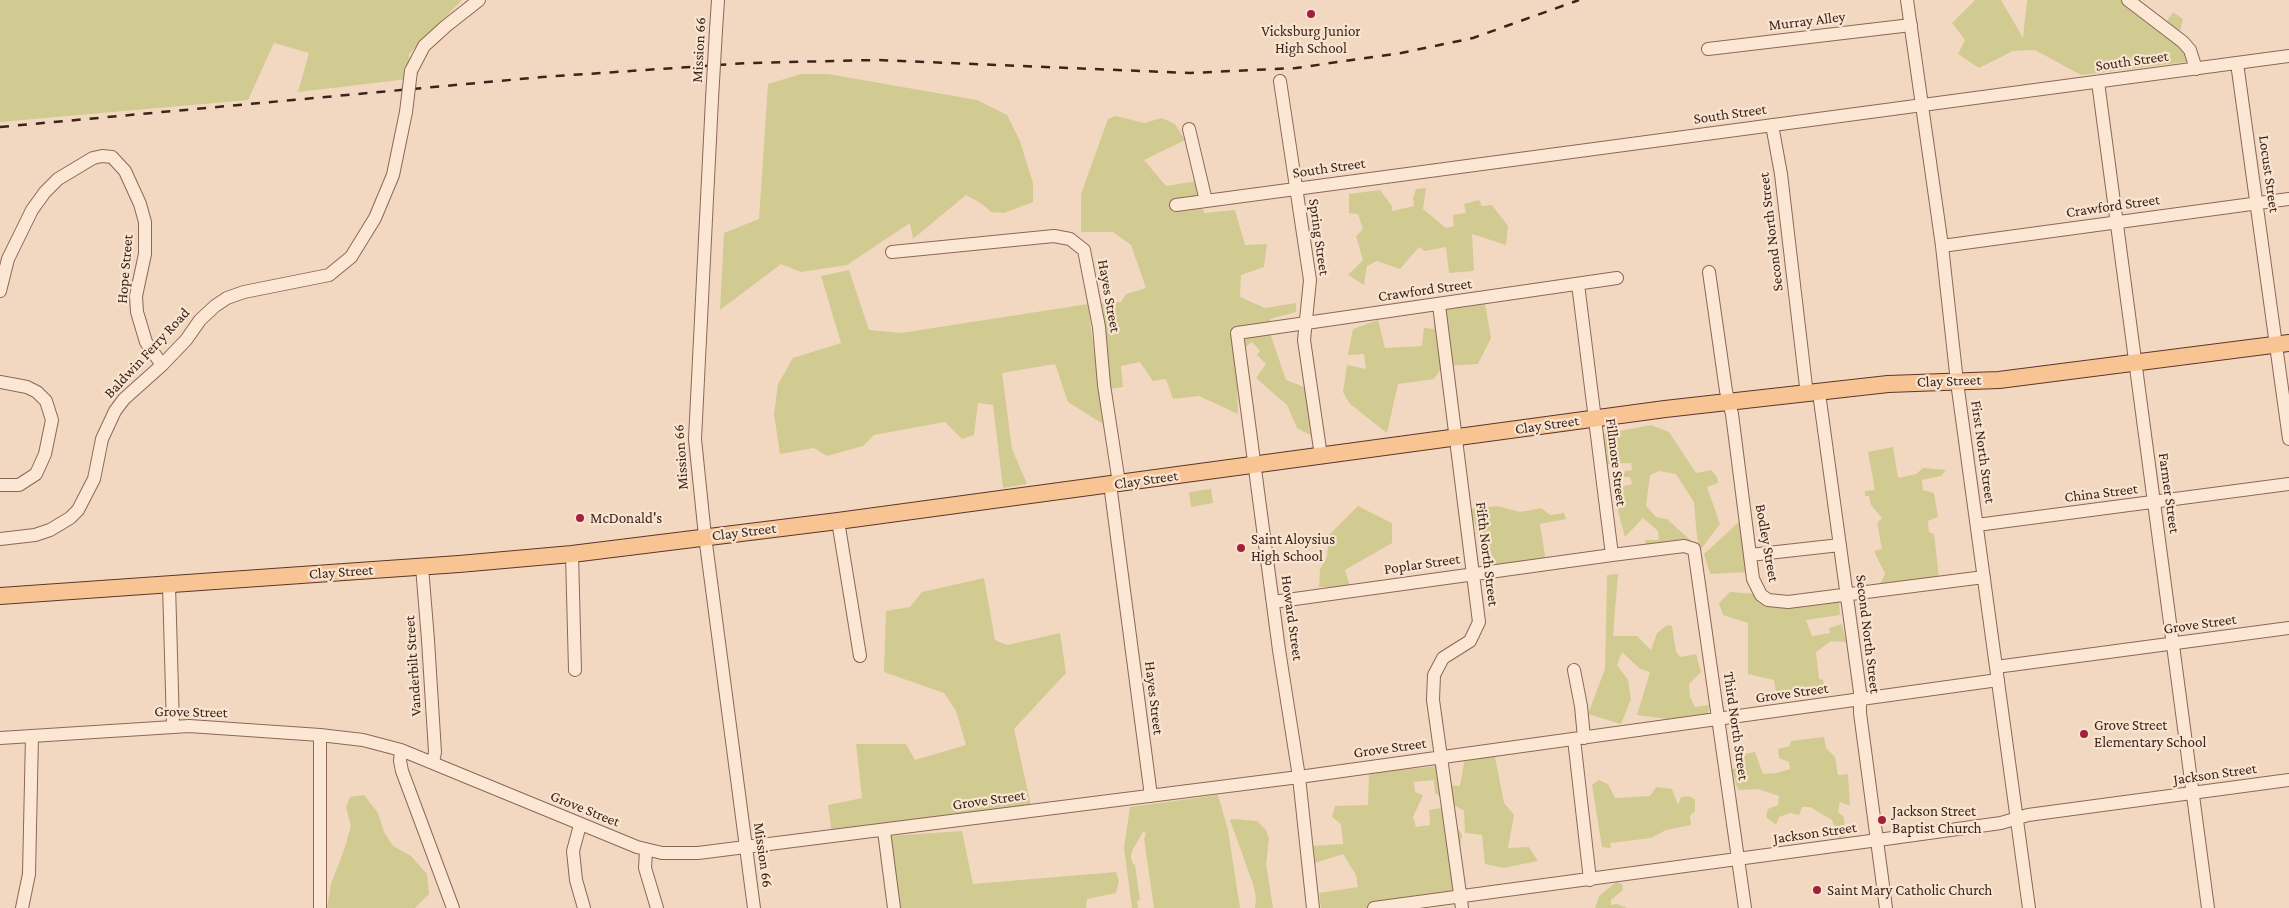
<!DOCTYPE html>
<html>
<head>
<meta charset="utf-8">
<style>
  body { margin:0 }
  canvas { display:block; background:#f2d8c0 }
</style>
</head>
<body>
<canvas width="2289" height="908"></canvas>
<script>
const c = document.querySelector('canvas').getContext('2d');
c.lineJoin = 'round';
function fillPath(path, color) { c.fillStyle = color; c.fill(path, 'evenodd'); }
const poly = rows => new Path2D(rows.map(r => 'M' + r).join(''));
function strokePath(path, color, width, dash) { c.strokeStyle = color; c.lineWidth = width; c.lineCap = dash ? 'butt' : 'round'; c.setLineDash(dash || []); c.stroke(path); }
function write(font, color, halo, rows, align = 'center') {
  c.font = font + ' "Crimson Pro",serif'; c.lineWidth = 4.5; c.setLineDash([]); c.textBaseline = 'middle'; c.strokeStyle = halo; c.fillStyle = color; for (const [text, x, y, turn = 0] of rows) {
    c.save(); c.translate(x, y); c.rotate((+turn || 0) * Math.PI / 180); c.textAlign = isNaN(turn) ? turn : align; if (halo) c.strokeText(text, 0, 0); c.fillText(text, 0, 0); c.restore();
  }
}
fillPath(poly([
  [0,0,462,0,409,54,408,79,298,92,309,53,274,43,248,100,0,122],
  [1975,0,2001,0,2023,38,2027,0,2138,0,2167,21,2173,12,2183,19,2179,35,2201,60,2081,75,2035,50,2013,51,1979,68,1958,54,1965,40,1952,23],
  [801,74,828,74,977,100,1007,115,1020,141,1033,183,1033,202,1004,213,991,212,982,204,966,195,913,239,910,223,847,265,801,272,781,264,720,310,724,233,759,219,768,84],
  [1116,116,1144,123,1162,118,1175,124,1185,140,1144,160,1166,186,1197,181,1204,213,1235,210,1245,245,1267,244,1264,267,1241,275,1240,297,1265,308,1296,303,1296,312,1270,319,1270,333,1286,380,1304,387,1316,438,1297,428,1287,405,1256,378,1266,364,1257,355,1260,351,1252,342,1236,354,1238,414,1199,396,1173,399,1166,379,1153,381,1140,362,1121,366,1123,387,1109,389,1102,303,1121,302,1126,294,1146,288,1131,245,1113,232,1081,232,1081,194,1108,119],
  [1426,188,1423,209,1446,228,1454,226,1453,215,1466,213,1464,204,1479,200,1482,206,1492,205,1508,226,1506,245,1472,234,1474,271,1449,273,1446,247,1425,251,1419,247,1400,269,1377,261,1367,266,1364,285,1348,275,1363,260,1356,236,1363,229,1358,214,1349,213,1349,194,1380,190,1392,206,1392,211,1414,206,1413,198,1416,189],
  [849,270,869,330,901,333,1088,304,1103,424,1068,402,1055,364,1002,373,1012,449,1027,484,1003,488,993,405,978,403,974,435,962,439,945,422,874,435,863,446,827,456,814,448,780,454,774,414,778,384,793,358,841,343,821,276],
  [1485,304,1491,338,1478,364,1443,366,1434,379,1398,384,1387,433,1350,404,1343,392,1347,365,1366,369,1364,354,1348,355,1353,329,1378,320,1385,348,1422,346,1424,328,1434,329,1435,308],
  [1651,425,1669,432,1696,473,1711,470,1717,477,1718,483,1707,487,1720,524,1701,549,1697,538,1694,502,1676,474,1659,471,1650,475,1646,506,1656,517,1667,519,1698,547,1646,547,1645,540,1659,540,1658,531,1643,518,1625,537,1614,496,1624,486,1632,484,1630,477,1623,477,1625,471,1632,470,1631,463,1606,464,1604,434],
  [1893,447,1898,478,1916,474,1923,468,1946,470,1941,476,1922,480,1923,490,1934,493,1938,517,1928,521,1929,532,1934,534,1939,578,1879,586,1885,574,1874,551,1882,549,1877,523,1882,518,1871,505,1869,496,1865,496,1865,491,1875,490,1868,452],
  [1211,489,1213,503,1191,507,1189,492],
  [1358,506,1392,523,1392,543,1345,570,1350,587,1319,587,1320,569,1327,557,1329,535],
  [1497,506,1520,512,1541,508,1550,515,1564,513,1566,519,1540,524,1546,562,1489,570,1470,509],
  [1742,519,1748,572,1710,574,1704,554],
  [1618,574,1613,636,1637,636,1651,650,1657,633,1667,625,1672,626,1676,651,1680,657,1696,654,1701,672,1689,684,1690,697,1695,707,1709,705,1708,715,1675,720,1637,715,1650,672,1640,669,1622,652,1617,665,1628,680,1631,699,1621,724,1588,714,1605,669,1607,575],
  [984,578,995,640,1007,645,1060,633,1066,673,1014,729,1031,805,832,834,828,805,862,798,856,744,906,744,915,760,966,745,956,711,944,693,884,672,886,611,910,607,922,592],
  [1730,592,1839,600,1840,615,1806,620,1812,636,1830,633,1829,628,1842,624,1846,642,1831,641,1816,652,1819,679,1823,680,1826,694,1777,698,1774,680,1748,674,1748,623,1723,615,1719,603],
  [1824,737,1826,748,1835,757,1838,775,1848,774,1850,806,1840,802,1838,812,1844,817,1845,837,1839,838,1832,820,1810,807,1802,807,1799,815,1790,813,1779,817,1776,825,1766,817,1768,809,1778,805,1779,796,1758,789,1739,790,1736,785,1732,769,1740,767,1738,755,1755,752,1763,774,1777,773,1790,769,1789,762,1779,758,1778,749,1790,746,1791,741],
  [1479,754,1495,757,1504,803,1514,815,1508,848,1529,847,1538,861,1503,868,1485,864,1482,835,1465,833,1464,811,1448,801,1449,785,1460,786,1465,757],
  [1438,766,1442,797,1435,793,1434,780,1414,782,1415,792,1423,795,1413,817,1416,827,1430,825,1429,810,1440,808,1462,834,1452,893,1413,908,1321,908,1319,893,1358,887,1356,875,1343,854,1312,864,1311,846,1343,844,1341,824,1332,817,1335,806,1368,805,1369,773],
  [1599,780,1608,784,1615,798,1650,796,1656,787,1672,789,1678,805,1681,797,1688,796,1695,799,1695,811,1690,816,1691,825,1666,830,1651,838,1610,843,1611,848,1602,847,1592,785],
  [364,795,378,813,384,832,393,846,411,856,427,874,429,894,415,908,327,908,331,884,344,850,351,826,346,807,350,797],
  [1218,795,1228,830,1240,908,1154,908,1144,839,1146,833,1143,832,1132,851,1131,858,1133,864,1135,865,1140,900,1137,901,1138,908,1132,908,1124,848,1130,807],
  [1235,819,1257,821,1266,830,1269,839,1266,864,1273,908,1255,908,1256,898,1253,884,1230,820],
  [962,831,973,884,1116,872,1119,881,1116,893,1087,899,1086,908,901,908,889,836],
  [1616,882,1622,884,1623,890,1611,900,1611,905,1617,904,1627,908,1595,908,1599,896]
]), '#d1cb92');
const minor = poly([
  [1907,0,1942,246,1957,382,2029,908],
  [2128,0,2183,42,2190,50,2196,69],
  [716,30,718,0],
  [1708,49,1911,25],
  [2237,63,2289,439],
  [411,71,424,46,446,26,479,0],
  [1280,81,1310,280,1304,340,1321,456],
  [2098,82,2208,908],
  [712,99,695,439,705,536,754,908],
  [1772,125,1781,174,1807,395],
  [1189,129,1206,201],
  [1176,205,2289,56],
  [1942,246,2289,199],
  [892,252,1054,236,1070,239,1084,250,1099,327,1104,385,1119,483],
  [1709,272,1726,391,1732,414,1753,579,1761,595,1768,600,1788,602,1984,577],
  [1578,284,1612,555],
  [0,291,8,259,32,210,45,192,58,179,93,158,102,156,112,157,125,171,140,204,145,222,145,254,136,296,137,312,146,342,162,365],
  [1439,305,1479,622,1470,641,1443,658,1434,675,1433,700,1462,908],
  [0,382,27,387,37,392,46,401,52,420,45,454,36,474,19,485,0,485],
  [1819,393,1860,692,1860,713,1886,908],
  [1110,484,1151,796],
  [838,521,860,656],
  [1977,525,2289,484],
  [0,539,35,535,50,530,70,518,78,510,94,479,102,439,115,411,124,399,162,365,186,340,200,320,215,306,227,298,244,292,329,275,351,257,375,218,393,175,406,112],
  [572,554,575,670],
  [1750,555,1840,545],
  [422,567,428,640,435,752,433,763],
  [169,585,173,726],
  [1273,602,1612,555,1684,546,1694,549,1745,908],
  [1996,667,2289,628],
  [1574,670,1581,706,1584,738],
  [0,738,189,726,320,735,363,740,401,750,637,847,662,853,698,853,1299,777,1998,680],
  [1574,739,1590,880],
  [401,750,400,761,402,771,453,908],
  [580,825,573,851,576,880,584,908],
  [884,831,894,908],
  [646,850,645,868,657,908],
  [22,908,29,874,32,736],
  [320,908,320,735],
  [1313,908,1299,777,1279,650,1237,333,1617,278],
  [1374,908,1878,840,2001,823,2028,815,2289,780]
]);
const major = poly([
  [0,596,459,564,572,554,838,521,1665,409,1888,384,1999,380,2289,343]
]);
strokePath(minor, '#8d6756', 14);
strokePath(major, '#5a372b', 18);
strokePath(minor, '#fce7d4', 12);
strokePath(major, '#f9c493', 16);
strokePath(poly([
  [0,127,542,77,748,63,877,60,1190,73,1296,68,1401,53,1473,38,1579,0]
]), '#3b241c', 2.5, [9, 9]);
const minorBridge = poly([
  [712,99,716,30],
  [406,112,411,71]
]);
strokePath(minorBridge, '#8d6756', 14, []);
strokePath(minorBridge, '#fce7d4', 12);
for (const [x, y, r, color] of [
  [1311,14,5,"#a2203c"],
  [580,518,5,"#a2203c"],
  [1241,548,5,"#a2203c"],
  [2084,734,5,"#a2203c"],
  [1882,820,5,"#a2203c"],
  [1817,890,5,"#a2203c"]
]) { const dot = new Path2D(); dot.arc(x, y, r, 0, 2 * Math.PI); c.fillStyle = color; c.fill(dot); strokePath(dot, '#f9e4d0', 2); }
write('15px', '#3b241c', '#f9e4d0', [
  ["Murray Alley",1807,21,-7],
  ["Mission 66",699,50,-87],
  ["South Street",2132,61,-8],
  ["South Street",1730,114,-8],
  ["South Street",1329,168,-8],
  ["Locust Street",2269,174,82],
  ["Crawford Street",2113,206,-8],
  ["Second North Street",1771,232,-97],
  ["Spring Street",1319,237,82],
  ["Hope Street",125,269,-85],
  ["Crawford Street",1425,290,-8],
  ["Hayes Street",1109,296,80],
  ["Baldwin Ferry Road",147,353,-47],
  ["Clay Street",1949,381,-2],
  ["Clay Street",1547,425,-8],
  ["First North Street",1983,452,82],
  ["Mission 66",681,457,-94],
  ["Fillmore Street",1616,462,83],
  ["Clay Street",1146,480,-8],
  ["China Street",2101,493,-7],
  ["Farmer Street",2169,493,82],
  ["Clay Street",744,532,-7],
  ["Bodley Street",1767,543,80],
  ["Fifth North Street",1487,554,83],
  ["Poplar Street",1422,564,-8],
  ["Clay Street",341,572,-4],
  ["Howard Street",1292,618,82],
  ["Grove Street",2200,624,-8],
  ["Second North Street",1868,634,83],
  ["Vanderbilt Street",413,666,-94],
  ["Grove Street",1792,693,-8],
  ["Hayes Street",1154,698,83],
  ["Grove Street",191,712,1],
  ["Third North Street",1736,726,82],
  ["Grove Street",1390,748,-8],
  ["Jackson Street",2215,774,-8],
  ["Grove Street",989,800,-8],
  ["Grove Street",585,809,22],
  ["Jackson Street",1815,833,-8],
  ["Mission 66",763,855,82]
]);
write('15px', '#3b241c', '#f9e4d0', [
  ["Vicksburg Junior",1311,31,"center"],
  ["High School",1311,48,"center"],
  ["McDonald's",590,518],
  ["Saint Aloysius",1251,539],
  ["High School",1251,556],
  ["Grove Street",2094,725],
  ["Elementary School",2094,742],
  ["Jackson Street",1892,811],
  ["Baptist Church",1892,828],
  ["Saint Mary Catholic Church",1827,890]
], 'left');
</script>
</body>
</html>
